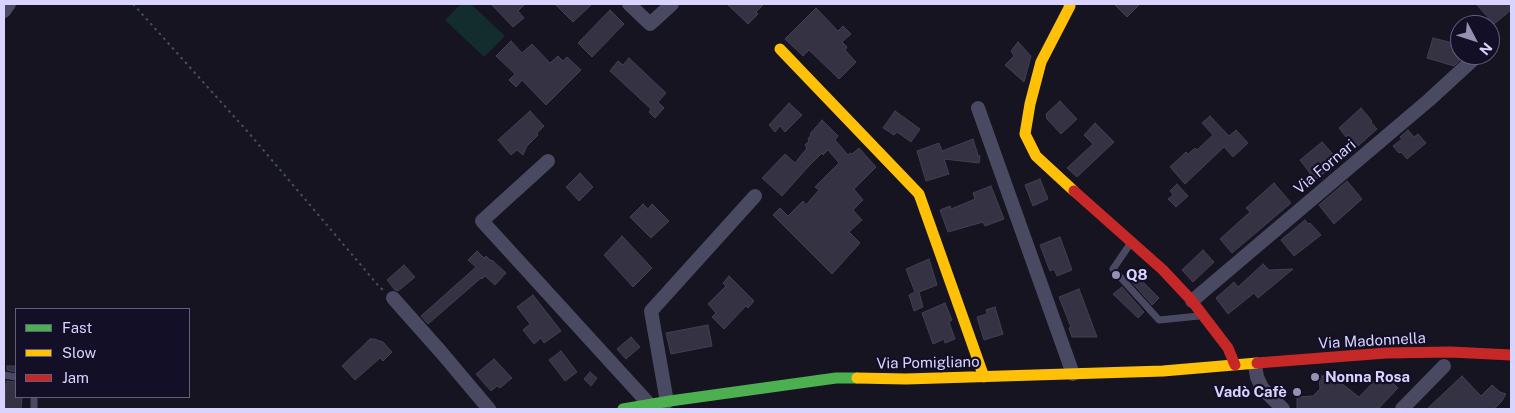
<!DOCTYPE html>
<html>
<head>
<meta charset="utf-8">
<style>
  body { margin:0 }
  #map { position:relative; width:1515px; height:413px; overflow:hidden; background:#161421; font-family:"Public Sans",sans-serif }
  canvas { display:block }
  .frame { position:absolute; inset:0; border:5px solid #d9d4ff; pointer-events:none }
  .legend { position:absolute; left:15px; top:308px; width:175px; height:90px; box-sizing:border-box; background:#130f26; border:1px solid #625e7d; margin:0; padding:6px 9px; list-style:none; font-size:15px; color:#d9d4ff }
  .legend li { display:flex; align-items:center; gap:10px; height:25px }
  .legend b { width:25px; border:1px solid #625e7d }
  .north { position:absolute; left:1450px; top:15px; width:50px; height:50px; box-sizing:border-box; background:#130f26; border:1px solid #625e7d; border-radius:50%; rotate:130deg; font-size:14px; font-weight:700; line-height:20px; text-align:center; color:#d9d4ff }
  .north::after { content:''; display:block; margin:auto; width:18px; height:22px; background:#9591b1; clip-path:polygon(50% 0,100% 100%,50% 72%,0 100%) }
</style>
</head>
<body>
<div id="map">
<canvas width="1515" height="413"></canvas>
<div class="frame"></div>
<ul class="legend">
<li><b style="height:6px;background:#4caf50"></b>Fast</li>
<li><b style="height:6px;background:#ffc107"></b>Slow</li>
<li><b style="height:6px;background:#c62828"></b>Jam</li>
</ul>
<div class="north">N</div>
</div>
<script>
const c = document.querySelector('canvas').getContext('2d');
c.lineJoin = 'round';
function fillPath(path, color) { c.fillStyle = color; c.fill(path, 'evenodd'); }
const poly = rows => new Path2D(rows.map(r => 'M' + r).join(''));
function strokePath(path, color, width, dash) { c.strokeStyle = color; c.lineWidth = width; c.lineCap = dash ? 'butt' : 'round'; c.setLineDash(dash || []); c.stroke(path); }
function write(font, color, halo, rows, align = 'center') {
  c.font = font + ' "Public Sans",sans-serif'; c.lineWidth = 4.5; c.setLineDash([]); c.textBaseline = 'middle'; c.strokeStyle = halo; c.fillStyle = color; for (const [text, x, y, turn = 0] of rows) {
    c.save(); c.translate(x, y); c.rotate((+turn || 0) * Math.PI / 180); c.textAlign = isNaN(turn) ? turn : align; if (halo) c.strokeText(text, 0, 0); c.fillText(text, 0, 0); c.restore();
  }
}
fillPath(poly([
  [461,4,471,4,505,36,484,57,445,20]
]), '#132c2d');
const building = poly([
  [491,4,525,4,518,11,524,18,513,27,491,4],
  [555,4,592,4,573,22,555,4],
  [727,4,764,4,756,12,758,14,748,24,727,4],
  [1114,4,1140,4,1127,17,1114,4],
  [1476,4,1511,4,1511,10,1494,24,1476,4],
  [816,8,838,31,843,26,851,34,842,42,847,47,845,50,856,62,839,79,809,50,803,56,785,39,816,8],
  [610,10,624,24,592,57,578,43,610,10],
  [1433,38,1460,45,1460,60,1454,66,1427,58,1433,38],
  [511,41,522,53,532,44,550,63,558,56,563,61,567,57,581,70,546,105,522,80,516,87,509,80,515,74,496,56,511,41],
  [1018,42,1031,56,1024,82,1005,65,1014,56,1011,51,1018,42],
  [629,58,666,93,658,102,664,108,655,118,649,112,651,109,610,71,618,61,623,65,629,58],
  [1060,101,1077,119,1061,134,1047,119,1046,114,1060,101],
  [789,103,802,115,785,132,780,126,775,132,769,125,789,103],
  [1361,108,1372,121,1371,122,1377,129,1358,146,1348,135,1346,137,1339,128,1361,108],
  [530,111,544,126,537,133,538,135,527,146,523,155,517,150,511,155,498,140,530,111],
  [895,111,920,129,911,142,897,132,894,135,883,128,895,111],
  [1210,116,1229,136,1236,130,1248,143,1233,157,1224,147,1185,184,1170,167,1186,152,1188,154,1195,148,1197,150,1213,135,1202,123,1210,116],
  [822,120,838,136,835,140,848,155,850,153,852,154,859,148,876,167,854,189,863,200,853,210,862,220,849,232,860,243,832,274,773,215,780,208,788,216,803,201,806,205,819,190,815,187,839,163,828,150,823,155,822,153,807,168,782,196,762,178,785,154,795,163,807,148,805,145,809,141,808,139,811,135,810,134,822,120],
  [1095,123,1114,142,1077,177,1067,168,1093,144,1084,135,1095,123],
  [1408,130,1414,137,1418,134,1426,143,1407,159,1401,152,1399,153,1393,146,1402,139,1400,137,1408,130],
  [973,139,978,155,980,156,979,163,944,159,949,174,926,181,917,151,939,143,942,151,973,139],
  [1322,142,1339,161,1314,181,1309,174,1310,173,1300,160,1322,142],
  [580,173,593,187,579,201,566,187,580,173],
  [1040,179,1048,199,1033,206,1025,185,1040,179],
  [1347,181,1362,199,1334,224,1319,205,1347,181],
  [1274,183,1291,203,1232,253,1220,239,1250,212,1246,208,1274,183],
  [1177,184,1188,196,1176,207,1168,199,1173,195,1170,191,1177,184],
  [991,186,1004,219,985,226,983,222,948,232,940,210,950,206,951,209,975,199,973,193,991,186],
  [643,204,648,209,652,204,669,221,651,238,630,217,643,204],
  [1305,220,1308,224,1310,223,1321,235,1294,256,1281,240,1305,220],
  [622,236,652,268,633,287,604,255,622,236],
  [1060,237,1072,270,1057,276,1054,269,1050,271,1040,245,1060,237],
  [1203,250,1214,262,1193,282,1182,270,1203,250],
  [477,251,484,258,486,256,491,261,492,260,506,273,495,285,485,276,482,279,481,278,428,324,421,316,476,267,468,260,477,251],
  [929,259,937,285,919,292,923,307,914,311,909,295,915,292,906,269,929,259],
  [1263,264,1269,270,1293,269,1258,298,1254,293,1228,314,1216,298,1234,282,1238,287,1263,264],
  [404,265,415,277,398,291,395,290,387,280,404,265],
  [1136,275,1159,298,1152,305,1130,280,1136,275],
  [729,276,754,301,748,308,746,306,724,329,712,317,716,313,708,304,726,286,723,283,729,276],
  [1122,287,1144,312,1138,318,1113,294,1122,287],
  [1079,289,1097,337,1072,337,1069,328,1071,327,1059,297,1079,289],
  [533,295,561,331,544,343,541,338,534,344,523,330,530,324,517,307,533,295],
  [945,303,952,320,949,322,955,339,945,343,944,339,933,344,922,313,945,303],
  [995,307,1003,334,984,340,977,317,987,314,986,310,995,307],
  [708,325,712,346,671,354,666,333,708,325],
  [631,337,640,347,626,359,617,349,631,337],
  [370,339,374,339,383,342,392,352,383,361,380,358,355,380,342,366,370,339],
  [561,351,577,372,565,381,549,360,561,351],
  [494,359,512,378,500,388,497,386,491,391,476,374,494,359],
  [7,366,16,366,16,372,7,370,7,366],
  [590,372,597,378,591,386,584,379,590,372],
  [1382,373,1398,388,1378,409,1297,409,1297,397,1313,396,1320,389,1319,376,1332,376,1359,397,1382,373],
  [1462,376,1481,396,1492,385,1500,392,1506,394,1502,401,1494,409,1427,409,1462,376],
  [6,381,16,382,16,397,22,397,21,409,5,409,6,381]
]);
fillPath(building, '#343243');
strokePath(building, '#433f54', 1);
strokePath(poly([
  [133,4,248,132,377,284,383,290]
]), '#44505f', 2, [2.5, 4]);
strokePath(poly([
  [1130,244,1113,269,1159,320,1199,316],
  [4,375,16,377],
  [34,409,34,397]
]), '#4a4962', 7);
strokePath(poly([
  [629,4,650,24,672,4],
  [4,11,9,4],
  [978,108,1073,374],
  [548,161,482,221,650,405],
  [393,298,441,352,489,409],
  [1192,301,1429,100,1478,55],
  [1255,365,1257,377,1262,388,1283,409],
  [667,402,651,311,755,196],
  [1402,409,1444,366]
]), '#4a4962', 14);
strokePath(poly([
  [623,409,670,401,836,378,857,378]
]), '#4caf50', 11);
strokePath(poly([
  [1069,4,1070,6,1041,62,1030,104,1025,134,1036,156,1074,191],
  [780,49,919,194,984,377],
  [857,378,906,379,1163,371,1257,363]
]), '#ffc107', 11);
strokePath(poly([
  [1074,191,1163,270,1192,301,1228,348,1235,365],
  [1257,363,1386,353,1451,352,1511,355]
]), '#c62828', 11);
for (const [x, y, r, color] of [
  [1116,275,5,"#9591b1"],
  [1315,377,5,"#9591b1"],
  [1297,392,5,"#9591b1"]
]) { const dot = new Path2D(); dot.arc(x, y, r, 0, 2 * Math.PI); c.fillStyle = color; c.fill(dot); strokePath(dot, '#130f26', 2); }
write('15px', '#d9d4ff', '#130f26', [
  ["Via Fornari",1325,167,-40],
  ["Via Madonnella",1372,341,-3],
  ["Via Pomigliano",928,363,-1]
]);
write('bold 15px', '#d9d4ff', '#130f26', [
  ["Q8",1126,275],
  ["Nonna Rosa",1325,377],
  ["Vadò Cafè",1287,392,"right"]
], 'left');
</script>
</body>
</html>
